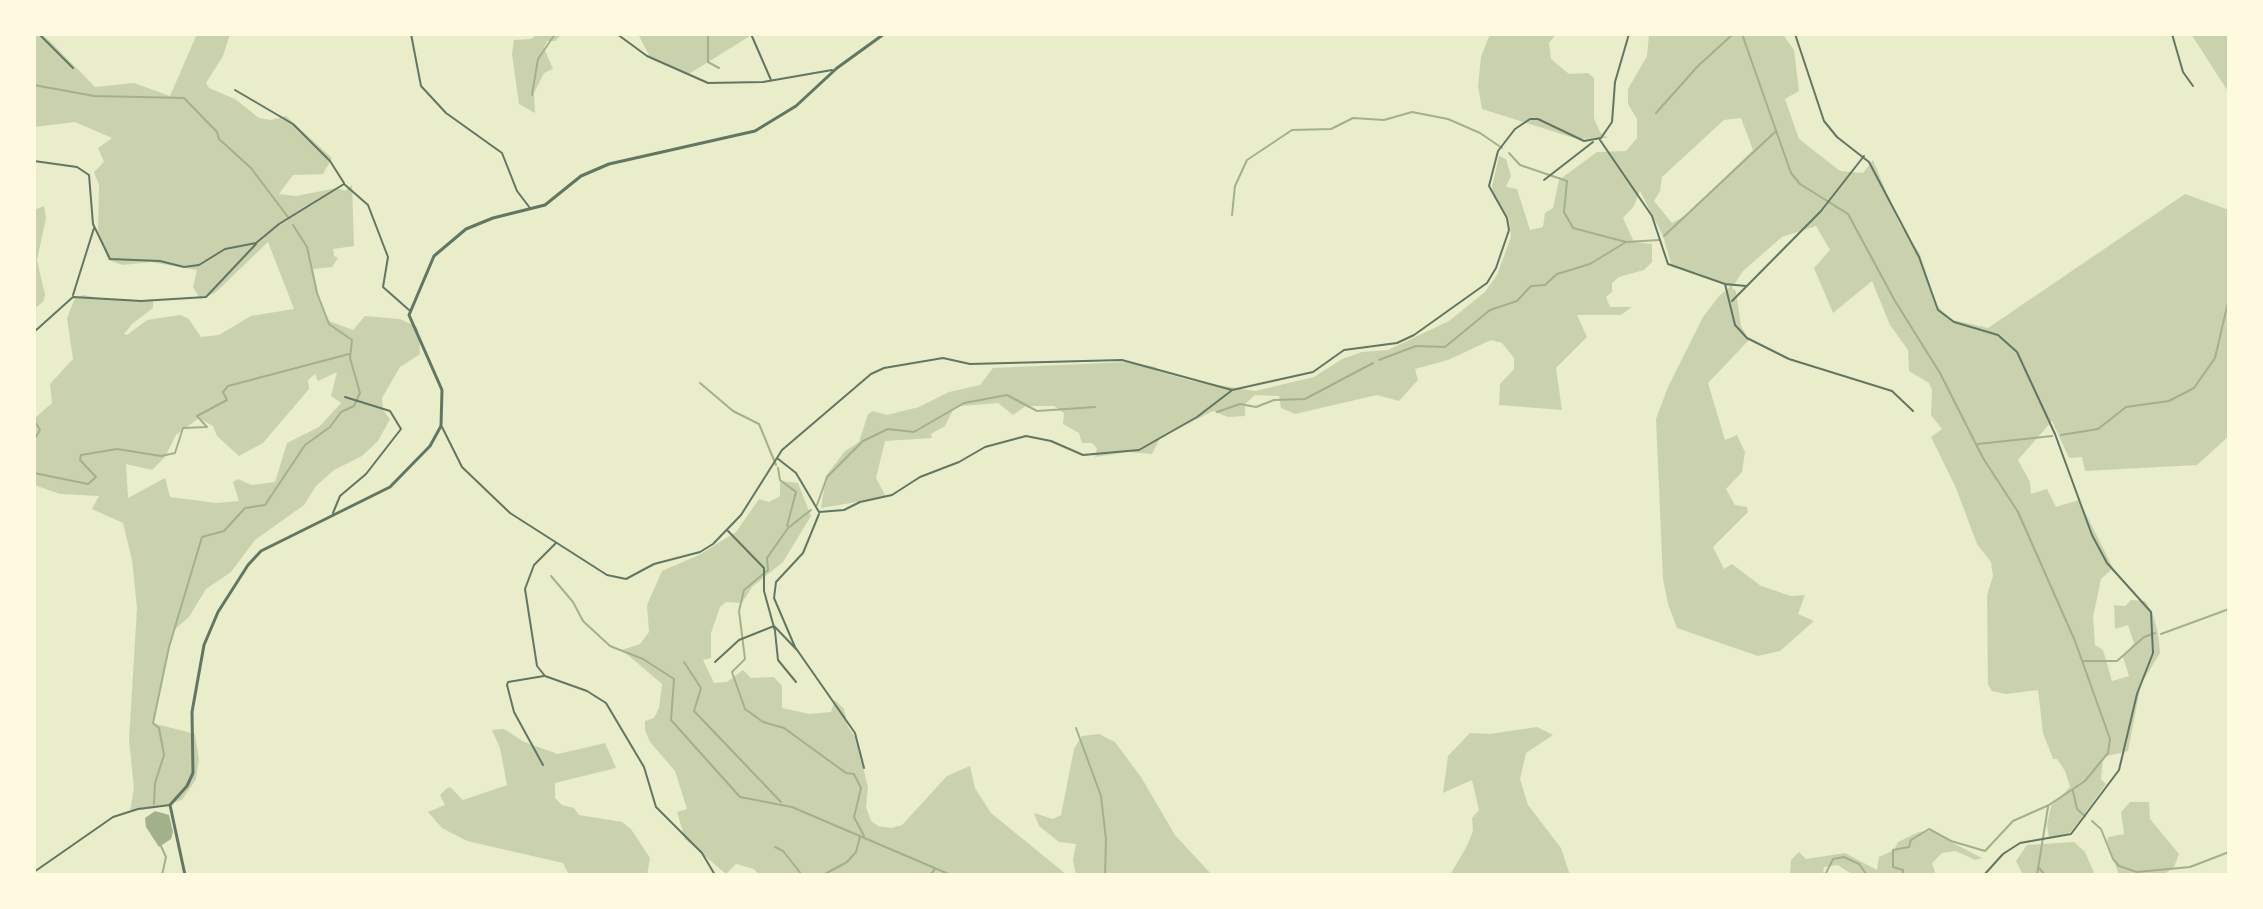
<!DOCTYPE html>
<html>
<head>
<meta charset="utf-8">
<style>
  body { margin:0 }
  #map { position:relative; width:2263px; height:909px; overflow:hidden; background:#e9edc9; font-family:"Alegreya Sans",sans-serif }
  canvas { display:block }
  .frame { position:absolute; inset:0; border:36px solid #fefae0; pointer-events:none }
</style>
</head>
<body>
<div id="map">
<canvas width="2263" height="909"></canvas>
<div class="frame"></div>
</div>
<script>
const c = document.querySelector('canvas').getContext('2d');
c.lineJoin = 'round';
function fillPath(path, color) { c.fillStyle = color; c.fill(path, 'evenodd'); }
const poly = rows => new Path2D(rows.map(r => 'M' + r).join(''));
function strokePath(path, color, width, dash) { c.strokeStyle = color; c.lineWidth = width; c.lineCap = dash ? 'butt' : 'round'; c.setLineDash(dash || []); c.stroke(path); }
fillPath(poly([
  [34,34,41,34,50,41,95,87,134,83,170,96,197,34,230,34,223,56,206,83,209,88,235,99,259,118,271,120,286,116,332,158,323,174,293,175,279,194,296,196,337,188,345,191,352,185,354,246,333,249,334,256,338,258,332,267,313,269,320,303,329,321,353,330,365,316,400,319,417,327,419,334,420,354,400,367,382,398,383,410,390,419,378,441,362,456,334,470,316,486,304,505,255,540,231,572,206,589,189,617,173,631,152,723,195,734,199,759,196,779,182,800,156,808,130,811,134,788,129,740,137,608,132,560,123,523,92,509,99,496,60,494,34,485,34,419,52,403,50,384,73,359,67,318,75,298,84,295,101,299,153,301,153,308,132,324,124,334,127,335,147,320,180,315,188,318,201,337,219,335,251,316,294,309,268,242,215,293,200,299,193,287,197,270,151,262,123,265,108,260,98,231,99,185,94,172,104,162,98,148,112,138,75,122,34,127],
  [337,372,331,396,341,403,319,427,287,443,275,482,251,485,238,479,233,482,239,501,216,503,170,497,165,478,128,498,126,464,152,470,165,457,176,435,199,418,213,426,217,436,239,456,263,443,309,389,308,380,315,374,318,381],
  [538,34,562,34,555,41,547,41,544,48,553,69,544,73,534,93,535,113,519,104,512,54,514,40,531,39],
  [638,34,753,34,689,74,651,59],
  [1490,34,1556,34,1549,43,1551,59,1569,74,1588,73,1594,78,1594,118,1600,132,1608,138,1577,139,1482,109,1478,86,1481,57],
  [1649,34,1784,36,1794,50,1799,91,1785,99,1799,139,1840,171,1863,173,1873,160,1899,223,1920,254,1937,306,1953,320,1988,328,2185,194,2229,210,2229,436,2197,465,2085,471,2082,457,2069,458,2052,421,2018,460,2030,482,2031,494,2047,489,2056,507,2079,500,2113,568,2101,579,2093,617,2095,645,2103,650,2112,681,2129,676,2123,657,2134,643,2128,625,2115,629,2114,605,2125,606,2131,600,2145,601,2153,614,2158,634,2160,653,2141,684,2128,751,2103,757,2101,779,2106,784,2071,832,2049,838,2047,824,2051,806,2070,787,2065,771,2057,759,2053,759,2043,733,2038,690,2006,694,1992,691,1988,685,1987,595,1993,576,1991,562,1977,544,1956,488,1931,437,1942,429,1931,415,1932,390,1929,383,1909,371,1908,350,1890,325,1872,281,1833,313,1814,268,1830,250,1816,226,1782,237,1743,271,1732,288,1736,291,1741,326,1749,340,1708,383,1725,440,1737,435,1745,452,1742,472,1726,489,1735,505,1747,507,1748,512,1713,547,1724,569,1732,564,1761,586,1791,596,1805,595,1798,614,1814,621,1780,651,1758,656,1677,628,1668,604,1663,579,1656,419,1668,387,1703,317,1720,295,1730,287,1698,273,1672,267,1663,236,1640,191,1634,206,1623,218,1634,242,1652,244,1652,262,1644,270,1619,277,1612,283,1612,292,1606,297,1610,307,1632,307,1621,315,1577,315,1587,337,1556,368,1562,410,1499,405,1500,384,1514,369,1514,358,1502,343,1491,340,1448,360,1415,369,1418,380,1399,401,1377,395,1295,414,1281,408,1279,396,1255,395,1245,404,1245,416,1228,417,1213,411,1160,438,1152,454,1127,452,1095,457,1097,448,1092,443,1082,443,1079,433,1063,424,1064,413,1054,406,1026,406,1013,415,998,403,961,406,953,410,945,426,931,434,932,438,885,441,876,478,886,497,821,508,826,476,845,451,859,442,868,414,873,411,887,415,919,407,949,392,980,385,993,368,1127,362,1156,367,1157,371,1192,381,1255,391,1314,377,1342,359,1362,352,1388,350,1449,321,1485,292,1497,275,1511,237,1509,218,1494,198,1492,187,1499,156,1506,159,1511,176,1506,187,1517,189,1530,230,1543,227,1545,213,1553,208,1559,180,1597,152,1626,151,1637,138,1637,119,1628,104,1628,89,1647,56],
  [1741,118,1753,150,1685,216,1672,223,1654,201,1660,191,1662,177,1724,120],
  [2191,34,2229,34,2229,93,2204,54],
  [44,206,46,218,37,260,45,295,43,302,34,309,34,210],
  [780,481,798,483,811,516,783,562,752,587,742,603,726,602,720,607,711,633,711,658,703,660,714,683,727,682,743,670,751,678,774,677,782,686,782,708,810,714,831,712,835,700,844,709,848,727,856,738,868,787,866,807,871,821,878,826,891,828,902,825,947,776,970,766,975,788,991,813,1067,875,759,875,754,869,736,864,726,874,685,839,677,812,687,809,675,771,650,742,645,730,645,721,654,718,659,708,662,684,622,650,640,644,649,632,647,605,662,571,699,555,736,532,759,499,769,502,780,496],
  [1537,727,1553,735,1526,753,1520,779,1528,805,1561,848,1570,875,1450,875,1467,846,1473,831,1472,818,1479,810,1472,780,1443,793,1448,756,1470,733,1490,734],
  [504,729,524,742,558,754,605,743,616,768,555,783,555,798,562,805,574,808,579,815,622,822,631,829,650,858,647,875,569,875,563,863,467,841,442,828,428,812,445,805,440,795,446,789,450,787,463,800,507,785,500,748,492,730],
  [1099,734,1115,742,1141,777,1175,835,1212,875,1076,875,1073,860,1076,844,1059,842,1039,826,1034,813,1053,819,1061,815,1074,749,1082,736],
  [2130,802,2149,802,2150,819,2179,854,2174,867,2165,874,2119,875,2107,841,2108,837,2124,834,2121,812],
  [1930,831,1982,858,1975,860,1956,851,1942,853,1932,863,1936,875,1853,875,1838,865,1824,867,1823,875,1790,875,1791,860,1799,852,1806,859,1845,853,1877,870,1879,857,1894,850,1898,842,1919,832],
  [2074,842,2085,852,2095,875,2023,875,2016,861,2027,845]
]), '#cad2ad');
fillPath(poly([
  [155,811,169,815,173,832,171,839,159,847,146,827,145,818]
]), '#a3b18a');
strokePath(poly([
  [708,34,708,62,719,68],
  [1742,34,1791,173,1800,184,1848,214,1895,301,1940,373,1983,458,2018,512,2075,641,2110,739,2108,753,2085,781,2049,805,2013,821,1985,851,1951,841,1929,829,1911,840,1909,847,1893,850,1893,867,1903,870,1903,875],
  [34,85,94,96,184,98,217,132,219,139,251,168,288,217],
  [532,95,538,59,555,34],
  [1656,113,1698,66,1733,34],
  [1509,153,1520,165,1567,181,1564,212,1573,228,1626,242,1659,240],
  [1232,215,1235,186,1247,160,1292,130,1331,129,1353,118,1384,120,1412,112,1448,119,1480,133,1502,148],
  [1664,236,1775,132],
  [1379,360,1416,346,1445,347,1490,310,1517,301,1531,286,1545,285,1557,274,1590,264,1626,242],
  [700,383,733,411,759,424,776,465],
  [1217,412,1240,404,1256,407,1274,400,1305,399,1373,363],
  [34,420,40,430,34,440],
  [2061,435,2098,429,2126,407,2169,401,2194,388,2215,358,2229,298],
  [1978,444,2052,436],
  [778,468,780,480,796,492,787,526],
  [34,473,88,484,96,477,80,460,81,455,117,449,161,456,175,453,183,428,207,427,197,416,227,400,223,392,228,386,349,354],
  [817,505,827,477,863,441,888,429,914,432,964,403,1007,395,1037,411,1095,407],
  [811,510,788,528,767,558,768,570,744,590,739,611,745,659,732,672,745,709,763,722,784,728,846,773,854,774,861,788,854,817,864,836],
  [551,576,573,602,583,621,610,646,643,659,674,679,671,720,740,797,792,807,951,875],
  [2161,634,2229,609],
  [2083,661,2117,661,2144,637,2155,633],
  [684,662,701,688,694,711,781,802],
  [1076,728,1101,796,1106,840,1105,875],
  [2073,791,2077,809,2085,816],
  [154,804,155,783,164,755,159,728,153,723,169,647,202,537,224,531,245,508,265,505,305,445,330,427,341,412,354,406,360,393,350,358,352,340,329,324,317,293,307,247,293,225],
  [2092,821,2101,829,2113,859,2119,866,2137,872,2190,867,2229,852],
  [161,846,166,857,162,875],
  [775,847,783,851,802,875],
  [2039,868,2045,875],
  [823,875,847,862,856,852,860,837],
  [930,875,935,869],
  [1825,875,1833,859,1844,857,1859,864,1867,875],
  [2037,875,2048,807]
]), '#a3b18a', 2);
strokePath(poly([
  [39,34,73,68],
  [411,34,421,86,446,113,502,153,517,191,530,208],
  [617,34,647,56,708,83,763,82,832,70],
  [751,34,771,80],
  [1795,34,1824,121,1837,137,1869,162,1919,257,1938,310,1954,322,1998,335,2017,352,2055,434,2092,535,2107,563,2151,612,2153,653,2137,694,2119,770,2071,834,2020,843,2003,854,1984,875],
  [2172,34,2183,72,2193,86],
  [235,90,293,124,330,161,344,183],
  [1600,140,1652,216,1668,264,1725,284,1735,325,1747,338,1789,359,1892,391,1913,411],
  [34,161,77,167,89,175,93,224,110,259,160,261,184,267,199,265,225,249,256,243,279,224,344,184,368,205,388,257,383,287,409,310],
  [1544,180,1593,142],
  [1725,284,1746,286],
  [73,295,94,228],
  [1732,301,1821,211,1864,156],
  [34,332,73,297,141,301,206,297,256,244],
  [442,427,462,467,510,513,607,575,626,579,654,564,700,552,713,544,741,515,782,450,871,374,884,368,943,358,970,364,1122,360,1232,390,1313,372,1344,350,1397,343,1414,335,1487,283,1496,268,1509,230,1507,218,1489,186,1498,151,1515,129,1530,119,1538,119,1584,141,1601,138,1612,122,1615,82,1629,34],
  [777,458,796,473,819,512],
  [819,512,844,510,860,502,892,495,920,477,959,462,985,447,1026,436,1051,441,1083,455,1139,450,1197,417,1231,391],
  [333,513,340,496,366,474,401,429,390,411,345,397],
  [819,514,803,553,776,582,774,598,795,647,855,733,864,768],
  [728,531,764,568,764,591,775,631,778,660,796,682],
  [556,543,534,565,525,589,537,666,545,676,587,691,606,703,644,767,656,807,702,853,715,875],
  [715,662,739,640,774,626,798,651],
  [543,765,514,712,507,685,508,682,544,676],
  [34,872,113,817,138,809,170,805]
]), '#617663', 2);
strokePath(poly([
  [185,875,170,805,187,786,193,773,192,712,204,645,218,612,248,565,261,551,390,487,430,446,441,426,442,390,409,315,434,256,466,229,493,218,545,205,581,176,609,164,755,131,796,106,837,68,884,34]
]), '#617663', 3);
</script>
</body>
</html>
